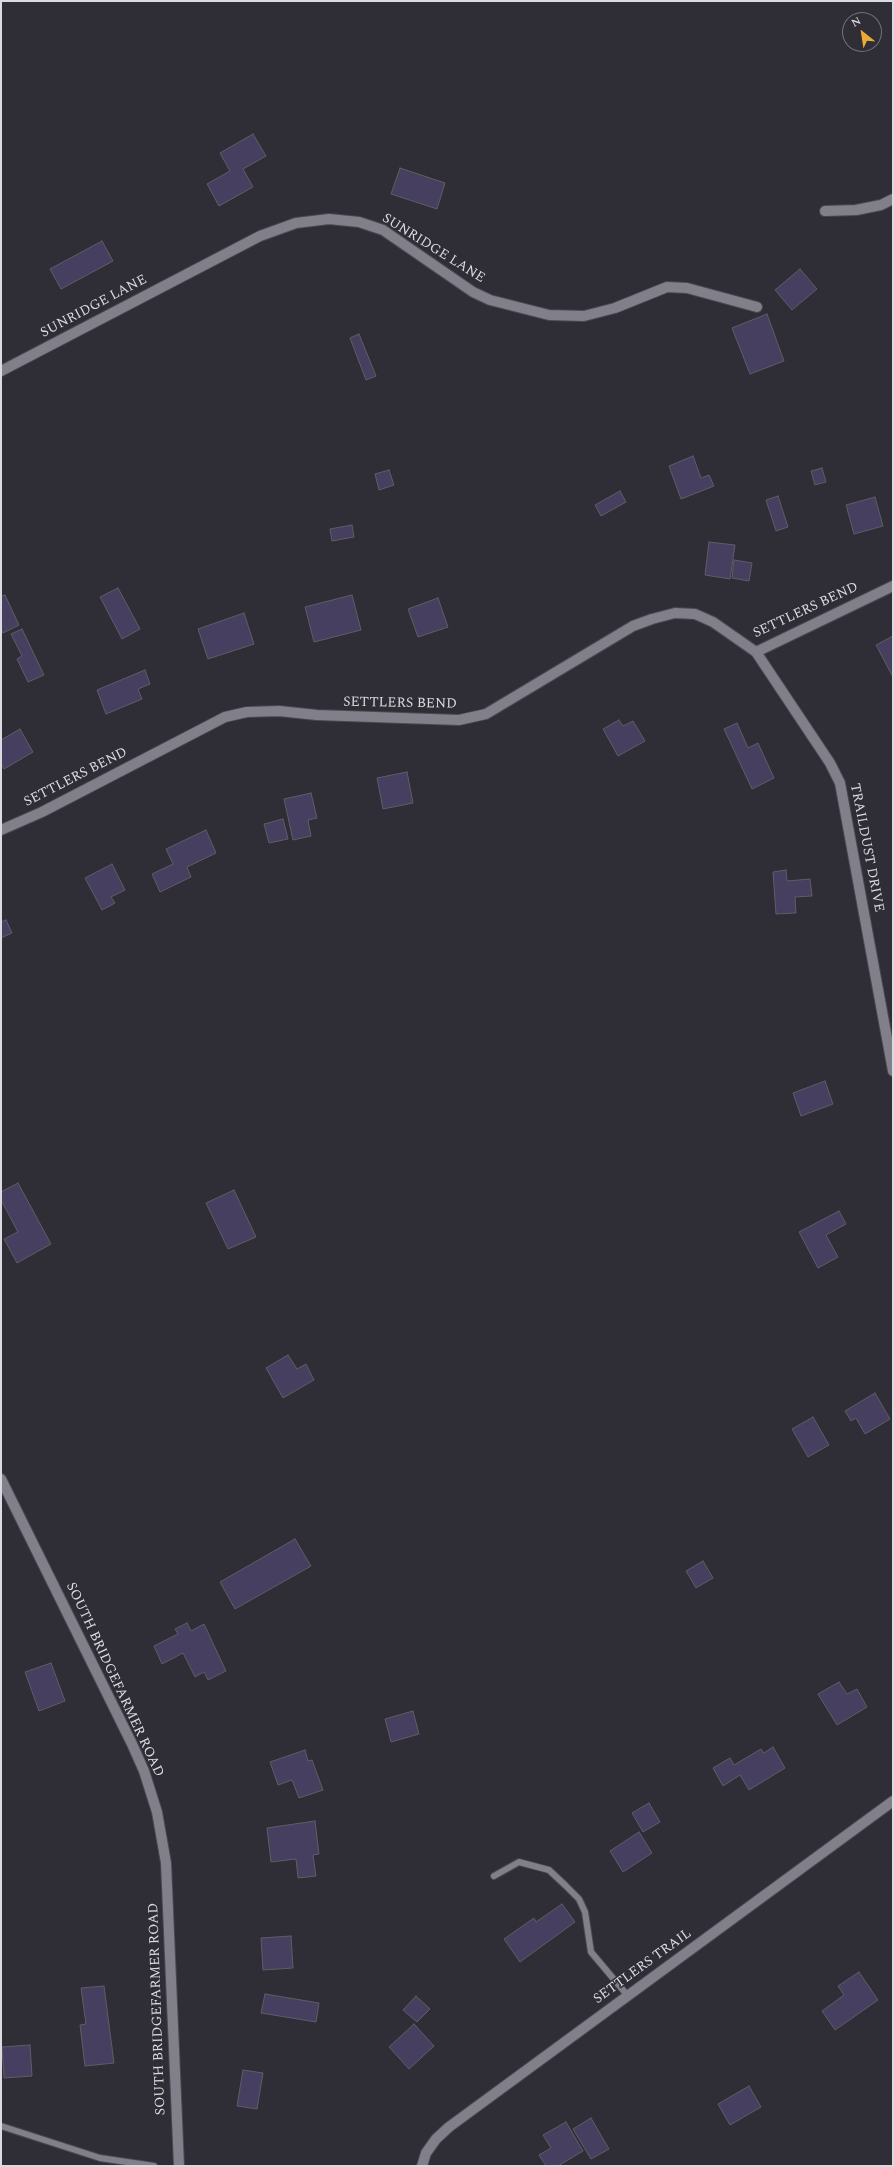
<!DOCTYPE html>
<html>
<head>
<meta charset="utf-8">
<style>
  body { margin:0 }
  #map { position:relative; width:894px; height:2167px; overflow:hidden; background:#2f2d35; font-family:Spectral,serif }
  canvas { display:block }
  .frame { position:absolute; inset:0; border:2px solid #dbdae0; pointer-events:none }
  .north { position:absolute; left:842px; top:12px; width:40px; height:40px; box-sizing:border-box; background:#2f2d35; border:1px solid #747279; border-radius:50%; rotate:330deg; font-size:11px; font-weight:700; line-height:16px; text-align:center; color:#dbdae0 }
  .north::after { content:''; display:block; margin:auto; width:14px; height:18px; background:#e6ac36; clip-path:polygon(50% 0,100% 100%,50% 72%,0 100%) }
</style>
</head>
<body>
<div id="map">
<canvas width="894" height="2167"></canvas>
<div class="frame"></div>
<div class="north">N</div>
</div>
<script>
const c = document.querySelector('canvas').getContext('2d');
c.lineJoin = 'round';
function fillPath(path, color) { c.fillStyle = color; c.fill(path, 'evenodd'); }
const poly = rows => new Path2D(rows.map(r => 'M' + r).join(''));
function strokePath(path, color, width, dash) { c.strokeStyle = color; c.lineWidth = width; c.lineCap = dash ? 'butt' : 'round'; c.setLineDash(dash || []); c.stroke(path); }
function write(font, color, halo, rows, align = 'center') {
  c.font = font + ' Spectral,serif'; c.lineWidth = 3; c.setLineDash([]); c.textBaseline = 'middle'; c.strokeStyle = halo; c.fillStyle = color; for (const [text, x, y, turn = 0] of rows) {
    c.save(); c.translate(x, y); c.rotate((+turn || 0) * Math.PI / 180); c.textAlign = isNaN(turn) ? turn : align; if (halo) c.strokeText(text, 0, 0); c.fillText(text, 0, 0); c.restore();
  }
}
const building = poly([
  [253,134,266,156,243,169,253,187,219,206,207,184,230,171,220,153,253,134],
  [400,168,445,183,437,209,391,194,400,168],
  [102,241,113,261,61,289,50,269,102,241],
  [800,269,817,289,792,310,775,290,800,269],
  [767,314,784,361,750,374,732,328,767,314],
  [359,334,376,376,366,380,350,338,359,334],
  [693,456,701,478,709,475,714,486,681,499,669,466,693,456],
  [822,468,826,482,815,485,811,471,822,468],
  [389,470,394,485,379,490,375,474,389,470],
  [620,491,626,502,601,516,595,505,620,491],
  [778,496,788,527,776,531,766,500,778,496],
  [875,497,883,526,854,534,846,505,875,497],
  [352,525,354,537,332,541,330,529,352,525],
  [709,542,735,545,730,579,705,575,709,542],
  [734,560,752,563,749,581,732,578,734,560],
  [118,588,140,629,122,639,100,597,118,588],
  [5,595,19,625,3,633,1,628,1,596,5,595],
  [352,595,361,630,314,642,305,607,352,595],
  [438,598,448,627,418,637,408,609,438,598],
  [244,613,254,644,208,659,198,629,244,613],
  [22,629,44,675,28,682,17,659,22,656,11,634,22,629],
  [893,636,893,677,876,645,893,636],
  [145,670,150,684,138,689,142,699,106,714,97,690,145,670],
  [619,720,623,726,633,721,645,741,618,756,603,729,619,720],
  [737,723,748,748,758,743,774,778,752,789,724,729,737,723],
  [20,729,33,752,4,769,1,764,1,740,20,729],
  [407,772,413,803,383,809,377,778,407,772],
  [311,793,317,818,308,820,311,836,293,840,284,799,311,793],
  [283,819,288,839,269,843,264,824,283,819],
  [206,830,216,853,187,867,191,877,160,892,152,874,173,864,166,849,206,830],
  [112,864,125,890,111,897,115,903,102,910,85,878,112,864],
  [786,870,787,881,810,879,812,896,795,897,796,913,776,914,773,872,786,870],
  [6,920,12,933,1,938,1,922,6,920],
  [825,1081,833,1104,801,1116,793,1093,825,1081],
  [18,1183,51,1244,17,1263,4,1239,18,1232,1,1200,1,1192,18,1183],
  [234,1190,256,1237,228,1249,206,1203,234,1190],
  [839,1211,846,1224,826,1235,838,1257,818,1268,799,1232,839,1211],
  [288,1355,297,1369,306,1364,314,1380,283,1398,266,1368,288,1355],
  [875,1393,890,1419,865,1434,856,1418,851,1421,845,1411,875,1393],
  [813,1417,829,1445,808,1457,792,1429,813,1417],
  [295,1539,311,1566,235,1609,220,1582,295,1539],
  [703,1561,713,1578,696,1588,686,1571,703,1561],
  [187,1623,191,1631,204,1624,226,1671,208,1680,204,1672,195,1677,183,1653,162,1664,154,1646,178,1634,175,1629,187,1623],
  [51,1663,65,1701,39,1711,25,1672,51,1663],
  [839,1682,847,1694,857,1689,867,1707,837,1725,818,1694,839,1682],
  [413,1711,419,1734,391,1742,385,1719,413,1711],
  [773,1747,785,1768,749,1790,740,1775,723,1786,713,1768,730,1758,734,1765,761,1749,764,1753,773,1747],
  [305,1750,308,1761,312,1760,323,1790,299,1798,292,1780,278,1785,270,1762,305,1750],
  [649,1803,660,1822,643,1832,632,1813,649,1803],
  [315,1821,319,1854,313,1855,316,1876,298,1878,296,1859,271,1862,267,1828,315,1821],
  [639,1832,652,1853,623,1872,610,1851,639,1832],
  [562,1904,575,1922,520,1962,504,1939,534,1918,536,1922,562,1904],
  [291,1936,293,1968,263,1970,261,1938,291,1936],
  [859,1972,878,2000,835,2030,822,2011,844,1995,838,1986,859,1972],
  [104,1986,114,2063,85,2066,80,2025,86,2024,81,1988,104,1986],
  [265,1994,319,2003,316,2022,261,2013,265,1994],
  [416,1996,430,2009,417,2022,403,2010,416,1996],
  [414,2024,434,2046,409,2069,389,2047,414,2024],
  [30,2045,32,2076,4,2078,2,2047,30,2045],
  [243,2070,263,2073,257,2109,237,2106,243,2070],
  [749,2086,761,2107,730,2125,718,2104,749,2086],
  [591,2118,609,2149,591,2159,573,2129,591,2118],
  [566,2122,583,2151,558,2166,546,2166,539,2155,551,2148,543,2135,566,2122]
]);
fillPath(building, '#473f5f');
strokePath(building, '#5f5d66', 1);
const service = poly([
  [494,1876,519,1862,549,1870,565,1885,579,1899,585,1912,591,1952,628,1996],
  [1,2126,100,2158,154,2166]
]);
const minor = poly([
  [825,211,856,210,881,205,893,199],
  [1,371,260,236,296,223,329,219,359,222,383,230,473,292,490,300,549,315,584,316,615,308,667,287,687,288,757,307],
  [756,652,830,763,840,783,893,1071],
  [1,830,42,812,225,717,247,712,279,711,317,715,459,720,486,714,633,626,652,619,675,613,695,614,713,622,756,652,893,586],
  [1,1479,132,1744,144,1771,157,1812,166,1863,179,2166],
  [422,2166,426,2153,436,2139,449,2127,893,1801]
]);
strokePath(service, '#4a4850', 8);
strokePath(minor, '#4a4850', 12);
strokePath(service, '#817f89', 6);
strokePath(minor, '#817f89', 10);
write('14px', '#dbdae0', '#2f2d35', [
  ["SUNRIDGE LANE",433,249,32],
  ["SUNRIDGE LANE",94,307,-28],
  ["SETTLERS BEND",806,611,-25],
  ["SETTLERS BEND",400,704,1],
  ["SETTLERS BEND",76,778,-27],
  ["TRAILDUST DRIVE",866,848,79],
  ["SOUTH BRIDGEFARMER ROAD",114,1680,65],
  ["SETTLERS TRAIL",643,1967,-36],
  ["SOUTH BRIDGEFARMER ROAD",158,2009,-92]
]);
</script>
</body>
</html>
